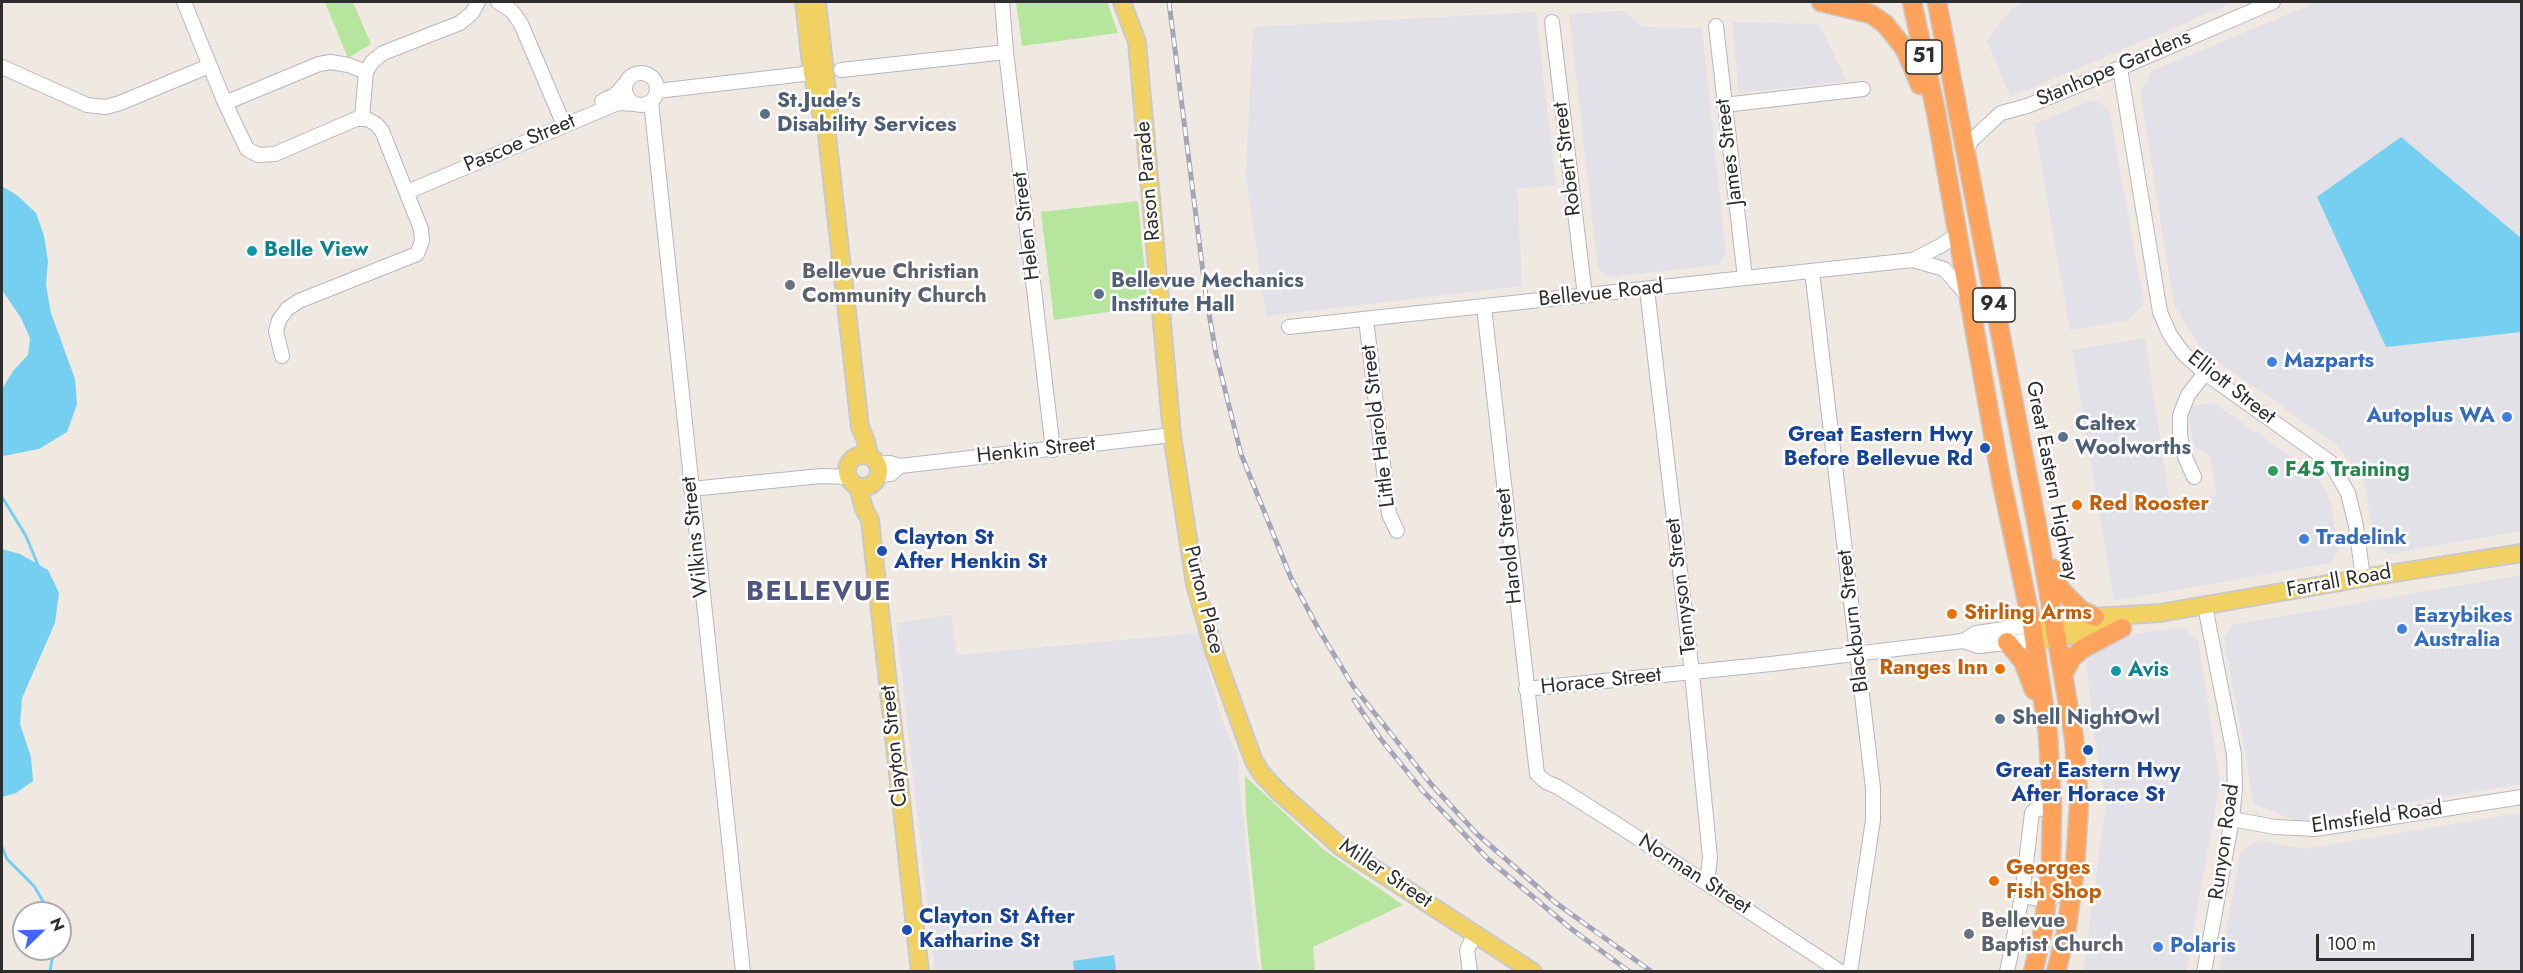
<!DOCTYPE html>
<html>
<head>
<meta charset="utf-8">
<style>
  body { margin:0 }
  #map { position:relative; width:2523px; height:973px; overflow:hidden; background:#efe9e1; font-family:Jost,sans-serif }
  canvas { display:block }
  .frame { position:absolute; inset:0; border:3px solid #2e2e2e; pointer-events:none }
  .north { position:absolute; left:12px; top:901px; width:60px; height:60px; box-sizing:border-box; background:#fff; border:2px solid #ababab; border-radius:50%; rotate:67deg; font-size:16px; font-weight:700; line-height:24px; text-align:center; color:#2e2e2e }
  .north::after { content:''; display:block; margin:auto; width:21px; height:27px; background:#4264fb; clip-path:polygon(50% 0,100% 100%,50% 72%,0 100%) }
  .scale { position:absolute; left:2316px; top:934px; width:158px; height:27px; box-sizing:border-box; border:3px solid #2e2e2e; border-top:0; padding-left:8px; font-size:18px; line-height:21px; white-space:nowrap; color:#2e2e2e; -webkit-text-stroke:4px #fff; paint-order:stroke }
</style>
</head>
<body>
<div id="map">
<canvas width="2523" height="973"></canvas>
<div class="frame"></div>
<div class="north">N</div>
<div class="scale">100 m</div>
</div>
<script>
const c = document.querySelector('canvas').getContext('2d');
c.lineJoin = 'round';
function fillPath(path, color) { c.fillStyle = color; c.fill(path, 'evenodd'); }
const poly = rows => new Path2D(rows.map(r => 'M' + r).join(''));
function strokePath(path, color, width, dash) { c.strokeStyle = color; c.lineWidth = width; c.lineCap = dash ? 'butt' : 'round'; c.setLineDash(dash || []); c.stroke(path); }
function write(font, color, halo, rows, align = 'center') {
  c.font = font + ' Jost,sans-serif'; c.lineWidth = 5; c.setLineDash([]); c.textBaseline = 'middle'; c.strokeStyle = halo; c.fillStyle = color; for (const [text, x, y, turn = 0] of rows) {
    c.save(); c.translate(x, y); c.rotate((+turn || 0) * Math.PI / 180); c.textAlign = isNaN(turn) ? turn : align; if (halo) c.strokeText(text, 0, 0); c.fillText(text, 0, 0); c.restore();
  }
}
fillPath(poly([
  [2024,2,2235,2,2010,97,1987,41,2011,9],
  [2317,2,2521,2,2521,238,2401,138,2386,346,2521,332,2521,531,2389,554,2375,544,2364,481,2337,445,2204,352,2174,305,2140,92,2152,71],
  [1623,11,1643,27,1702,28,1726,255,1719,265,1608,277,1598,269,1569,14],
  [1536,12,1556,185,1517,189,1522,286,1266,316,1246,177,1253,27],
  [1732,22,1819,24,1847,81,1739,93],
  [2093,100,2109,109,2144,303,2129,320,2070,330,2034,124],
  [2145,338,2170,504,2217,495,2210,457,2194,446,2188,414,2192,406,2213,403,2316,473,2330,500,2339,551,2330,563,2114,601,2072,350],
  [2521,575,2521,784,2298,821,2253,804,2245,749,2224,641,2231,625],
  [951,615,957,655,1198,633,1221,717,1237,755,1258,971,935,971,896,623],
  [2182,627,2198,640,2220,782,2186,971,2083,972,2106,805,2094,733,2086,659,2113,638],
  [2521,813,2521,971,2219,971,2240,853,2258,840,2305,849]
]), '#e3e1e8');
fillPath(poly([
  [325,2,353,2,371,44,348,58],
  [1016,2,1107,2,1118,33,1022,46],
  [1138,201,1148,306,1054,320,1041,212],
  [1245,776,1324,850,1403,905,1313,947,1315,971,1262,971,1246,813]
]), '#b6e59e');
fillPath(poly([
  [2401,137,2521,238,2521,332,2386,347,2317,197],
  [2,186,18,196,36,213,44,236,48,261,46,285,51,313,75,379,77,404,67,432,39,449,3,456,2,456,2,389,13,371,28,355,30,338,21,318,2,290],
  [2,549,20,554,48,570,59,593,55,623,22,698,20,724,31,757,33,781,16,793,2,797],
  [1114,955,1116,971,1074,971,1073,961]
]), '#75cff0');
strokePath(poly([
  [2,497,26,536,38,565],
  [2,847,7,859,34,886,50,913],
  [50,971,54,949]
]), '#75cff0', 3);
const minor = poly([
  [184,2,225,103,247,149,258,155,275,154,356,119,367,119,376,124,382,131,421,229,422,241,417,254,299,301,287,309,279,320,276,331,282,356],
  [498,2,512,11,521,24,564,125],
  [1002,2,1006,52,1053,450],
  [1552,22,1585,296],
  [1716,26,1745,278],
  [2,67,87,105,106,107,120,103,209,66],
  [2120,68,2160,312,2170,335,2183,353,2205,373,2330,462,2348,493,2356,526,2363,578],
  [841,70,1006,52],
  [366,72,372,62,383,53,460,23,472,13,478,2],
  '625 89a16 16 0 1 1 32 0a16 16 0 1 1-32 0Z',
  [657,91,821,72],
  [602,101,615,95,625,84],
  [651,101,743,972],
  [225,103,319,64,331,62,348,65,366,72,362,118],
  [1724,105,1863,89],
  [1966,151,1972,140,2001,113,2027,106,2120,68,2273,2],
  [407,192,618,103,635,104],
  [1913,260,1944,269,1969,297],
  [1812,271,1873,788,1873,820,1850,972],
  [1647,289,1692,673,1710,858,1707,883],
  [1484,307,1537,774,1546,782,1558,787,1624,829,1841,972],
  [1366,319,1389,514,1397,531],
  [1289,327,1913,260,1940,246,1957,235],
  [877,464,890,463,900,466,1172,435],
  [879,475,891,474,900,466],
  [2194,477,2185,457,2180,436,2180,415,2188,395,2205,373],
  [691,489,821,476,848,477],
  [1963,641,1976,633,2032,625],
  [1526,689,1771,664,1963,641,1979,646,2034,640],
  [2232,819,2275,827,2315,829,2522,797],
  [2022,896,2047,900,2054,897,2074,869],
  [1470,972,1467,950,1475,934],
  [2007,972,2022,896,2032,813,2035,810,2052,806],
  [2204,972,2232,819,2235,788,2234,754,2205,606]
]);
const major = poly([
  [804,2,812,73,823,122],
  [817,2,829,109,827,135,860,427,866,441,869,456],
  [1122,2,1137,42,1172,435,1195,584,1214,651,1253,759,1261,773,1280,793,1341,847,1533,972],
  '847 471a16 16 0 1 1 32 0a16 16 0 1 1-32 0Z',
  [858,486,864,509,870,520,920,972],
  [2032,625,2095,617,2160,613,2363,578,2522,553],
  [2034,640,2117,629]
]);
const highway = poly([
  [1821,2,1871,14,1885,24,1905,49,1920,85],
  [1912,2,1936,112,2001,479,2032,625,2048,734,2052,806,2051,863,2043,931,2033,972],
  [1937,2,2036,520,2074,738,2079,805,2075,868,2066,933,2056,972],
  [2054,569,2060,589,2081,610,2095,617],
  [2007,642,2023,661,2034,690],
  [2064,673,2071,659,2082,649,2122,628]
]);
strokePath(minor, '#b4b7c1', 16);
strokePath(major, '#c9c9c9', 20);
strokePath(highway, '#c9c9c9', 21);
strokePath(minor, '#fff', 14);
strokePath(major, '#f2d163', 16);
strokePath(highway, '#ffa35c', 18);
const rail = poly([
  [1169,2,1206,296,1216,354,1241,454,1291,578,1319,630,1353,686,1431,784,1477,834,1556,903,1652,972],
  [1354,700,1380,738,1422,790,1488,859,1570,928,1630,972]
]);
strokePath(rail, '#a3a6b8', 5);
strokePath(rail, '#fff', 3, [9]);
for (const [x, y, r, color] of [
  [765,114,6,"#5c6f8a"],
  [252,251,6,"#0f9aa8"],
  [790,285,6,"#6b7280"],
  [1099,294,6,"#5c6f8a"],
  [2272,362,6,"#3f7fe0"],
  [2507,417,6,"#3f7fe0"],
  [2063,437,6,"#5c6f8a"],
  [1985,448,6,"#1a4fb4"],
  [2273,471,6,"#2e9e5b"],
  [2077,505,6,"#e8710a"],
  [2304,539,6,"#3f7fe0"],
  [882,551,6,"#1a4fb4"],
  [1952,614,6,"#e8710a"],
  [2402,629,6,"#3f7fe0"],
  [2000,669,6,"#e8710a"],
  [2116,671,6,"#0f9aa8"],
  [2000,719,6,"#5c6f8a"],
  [2088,750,6,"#1a4fb4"],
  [1994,881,6,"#e8710a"],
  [907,930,6,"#1a4fb4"],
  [1969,934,6,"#6b7280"],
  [2158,947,6,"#3f7fe0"]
]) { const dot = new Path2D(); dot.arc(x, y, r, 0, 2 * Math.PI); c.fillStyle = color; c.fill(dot); strokePath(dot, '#fff', 2); }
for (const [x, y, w] of [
  [1924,57,36],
  [1994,305,42]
]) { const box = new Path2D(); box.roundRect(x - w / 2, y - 17, w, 34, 4.5); c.fillStyle = '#fff'; c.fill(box); strokePath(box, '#2e2e2e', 1.5); }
write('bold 20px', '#2e2e2e', null, [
  ["51",1924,57],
  ["94",1994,305]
]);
write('21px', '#2e2e2e', '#fff', [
  ["Stanhope Gardens",2114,69,-23],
  ["Pascoe Street",520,144,-23],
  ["James Street",1730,152,-97],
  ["Robert Street",1568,159,-97],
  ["Rason Parade",1149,181,-95],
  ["Helen Street",1027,226,-97],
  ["Bellevue Road",1601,294,-6],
  ["Elliott Street",2231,388,38],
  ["Little Harold Street",1379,426,-97],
  ["Henkin Street",1036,451,-6],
  ["Great Eastern Highway",2051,481,79],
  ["Wilkins Street",696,537,-96],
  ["Harold Street",1510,546,-96],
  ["Farrall Road",2339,582,-10],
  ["Tennyson Street",1682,586,-97],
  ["Purton Place",1203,600,76],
  ["Blackburn Street",1854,621,-97],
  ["Horace Street",1601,682,-6],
  ["Clayton Street",895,746,-96],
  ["Elmsfield Road",2377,818,-8],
  ["Runyon Road",2225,842,-82],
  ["Miller Street",1385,874,34],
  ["Norman Street",1694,875,33]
]);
write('bold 21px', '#4e5e75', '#fff', [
  ["St.Jude's",777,102],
  ["Disability Services",777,126],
  ["Bellevue Mechanics",1111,282],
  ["Institute Hall",1111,306],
  ["Caltex",2075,425],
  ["Woolworths",2075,449],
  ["Shell NightOwl",2012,719]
], 'left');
write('bold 21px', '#0d838f', '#fff', [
  ["Belle View",264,251],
  ["Avis",2128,671]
], 'left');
write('bold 21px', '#5b616d', '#fff', [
  ["Bellevue Christian",802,273],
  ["Community Church",802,297],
  ["Bellevue",1981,922],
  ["Baptist Church",1981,946]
], 'left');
write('bold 21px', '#366cbe', '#fff', [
  ["Mazparts",2284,362],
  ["Autoplus WA",2495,417,"right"],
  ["Tradelink",2316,539],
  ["Eazybikes",2414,617],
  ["Australia",2414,641],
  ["Polaris",2170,947]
], 'left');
write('bold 21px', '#164399', '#fff', [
  ["Great Eastern Hwy",1973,436,"right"],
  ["Before Bellevue Rd",1973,460,"right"],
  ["Clayton St",894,539],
  ["After Henkin St",894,563],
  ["Great Eastern Hwy",2088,772,"center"],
  ["After Horace St",2088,796,"center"],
  ["Clayton St After",919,918],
  ["Katharine St",919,942]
], 'left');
write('bold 21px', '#27864d', '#fff', [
  ["F45 Training",2285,471]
], 'left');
write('bold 21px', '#c56008', '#fff', [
  ["Red Rooster",2089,505],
  ["Stirling Arms",1964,614],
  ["Ranges Inn",1988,669,"right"],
  ["Georges",2006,869],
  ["Fish Shop",2006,893]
], 'left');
c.letterSpacing = '1.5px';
write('bold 27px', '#4d5680', '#fff', [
  ["BELLEVUE",819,593]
]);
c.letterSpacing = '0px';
</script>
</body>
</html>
